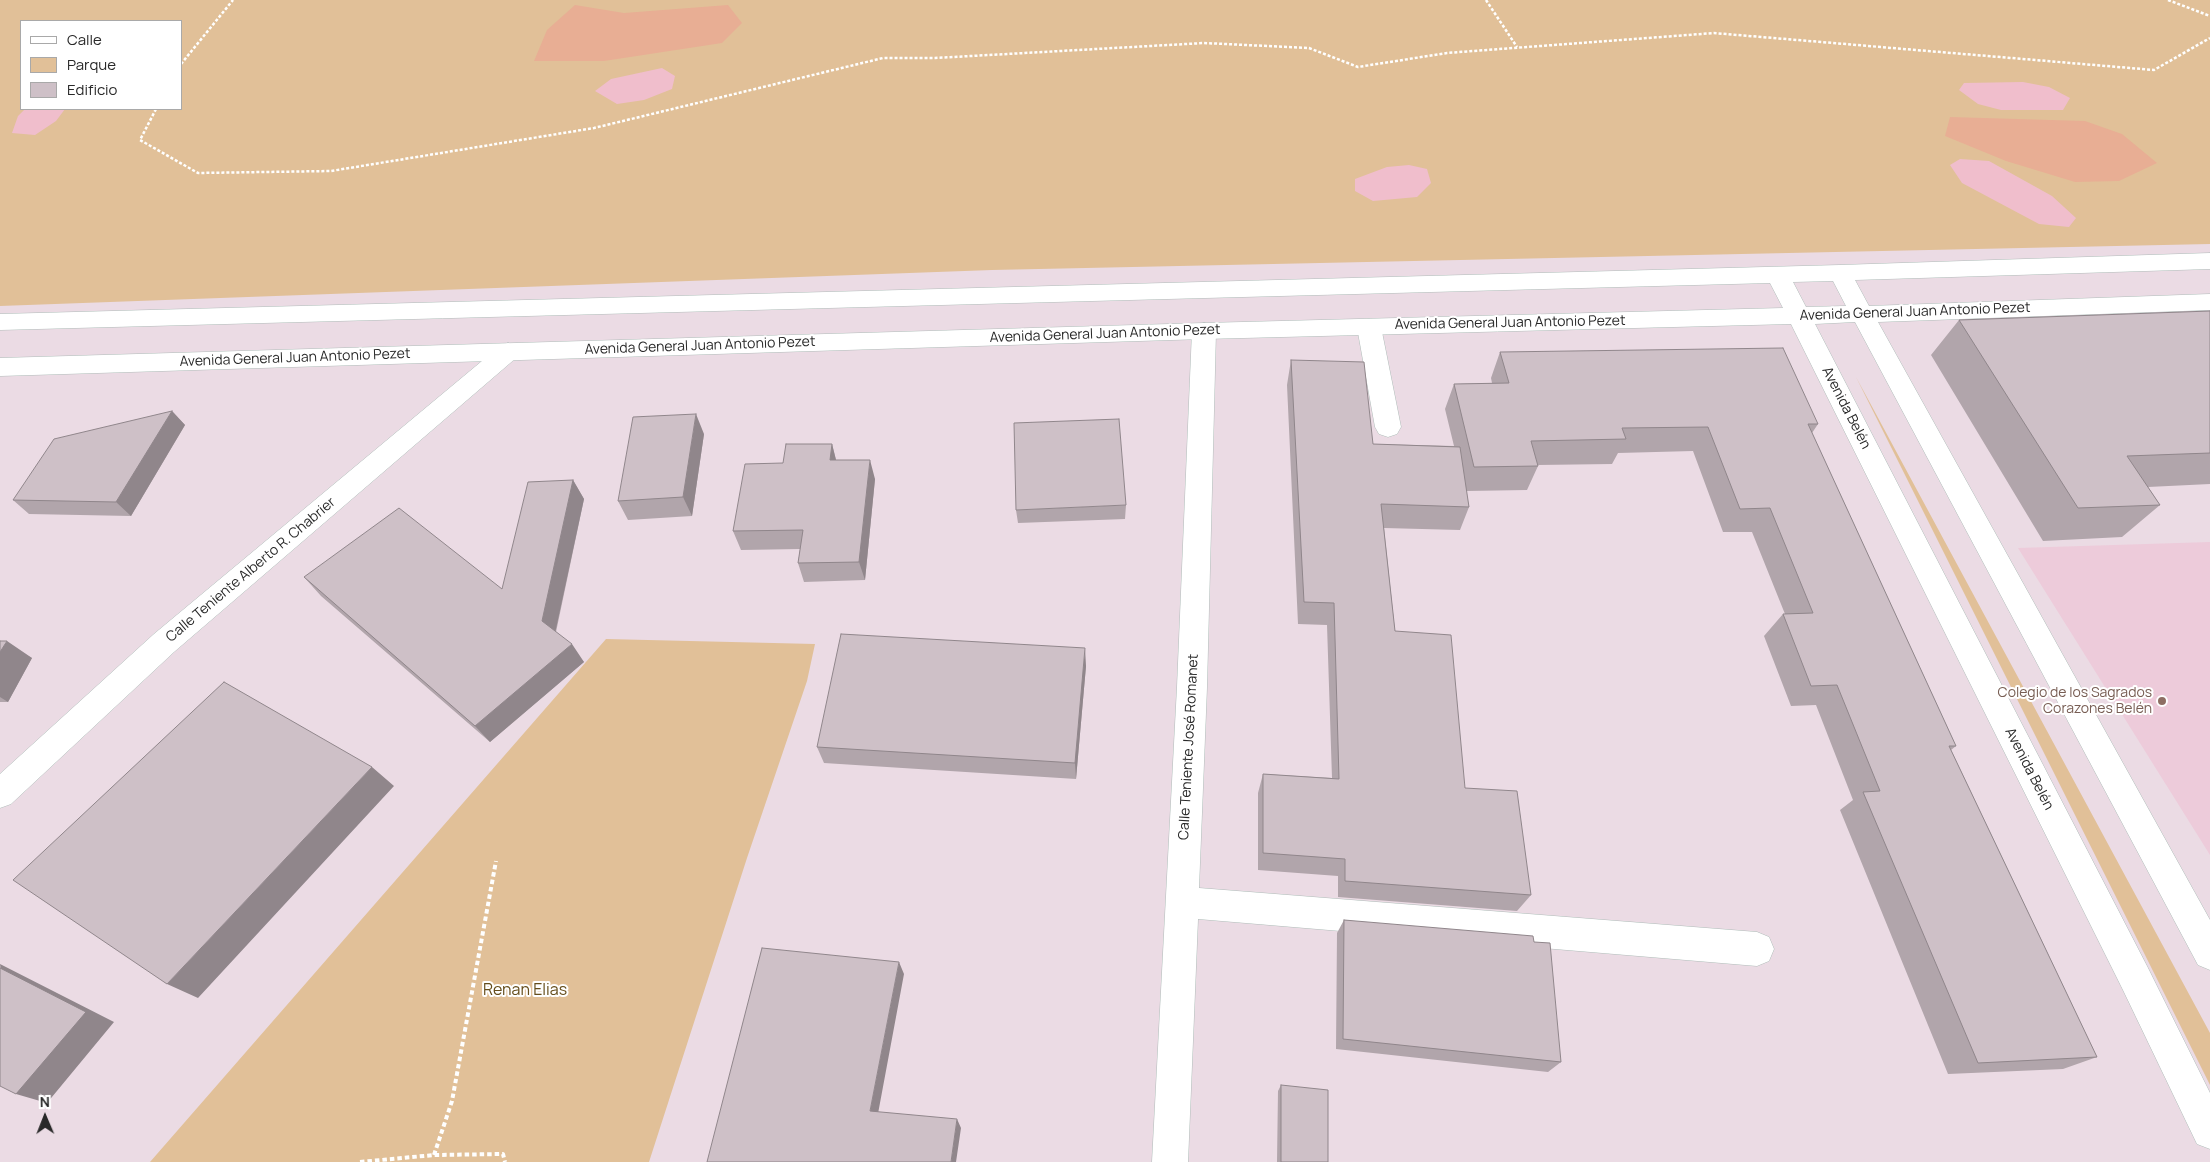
<!DOCTYPE html>
<html>
<head>
<meta charset="utf-8">
<style>
  body { margin:0 }
  #map { position:relative; width:2210px; height:1162px; overflow:hidden; background:#ebdbe4; font-family:Manrope,sans-serif }
  canvas { display:block }
  .legend { position:absolute; left:20px; top:20px; width:162px; height:90px; box-sizing:border-box; background:#fff; border:1px solid #a9a9a9; margin:0; padding:6px 9px; list-style:none; font-size:15px; color:#292929 }
  .legend li { display:flex; align-items:center; gap:10px; height:25px }
  .legend b { width:25px; border:1px solid #a9a9a9 }
  .north { position:absolute; left:20px; top:1092px; width:50px; height:50px; -webkit-text-stroke:4px #fff; paint-order:stroke; rotate:359deg; font-size:14px; font-weight:700; line-height:20px; text-align:center; color:#292929 }
  .north::after { content:''; display:block; margin:auto; width:18px; height:22px; background:#292929; clip-path:polygon(50% 0,100% 100%,50% 72%,0 100%) }
</style>
</head>
<body>
<div id="map">
<canvas width="2210" height="1162"></canvas>
<ul class="legend">
<li><b style="height:6px;background:#fff"></b>Calle</li>
<li><b style="height:14px;background:#e1c098"></b>Parque</li>
<li><b style="height:14px;background:#cec0c7"></b>Edificio</li>
</ul>
<div class="north">N</div>
</div>
<script>
const c = document.querySelector('canvas').getContext('2d');
c.lineJoin = 'round';
function fillPath(path, color) { c.fillStyle = color; c.fill(path, 'evenodd'); }
const poly = rows => new Path2D(rows.map(r => 'M' + r).join(''));
function strokePath(path, color, width, dash) { c.strokeStyle = color; c.lineWidth = width; c.lineCap = dash ? 'butt' : 'round'; c.setLineDash(dash || []); c.stroke(path); }
function write(font, color, halo, rows, align = 'center') {
  c.font = font + ' Manrope,sans-serif'; c.lineWidth = 4; c.setLineDash([]); c.textBaseline = 'middle'; c.strokeStyle = halo; c.fillStyle = color; for (const [text, x, y, turn = 0] of rows) {
    c.save(); c.translate(x, y); c.rotate((+turn || 0) * Math.PI / 180); c.textAlign = isNaN(turn) ? turn : align; if (halo) c.strokeText(text, 0, 0); c.fillText(text, 0, 0); c.restore();
  }
}
fillPath(poly([
  [2210,542,2210,855,2018,548]
]), '#edcbda');
fillPath(poly([
  [0,0,2210,0,2210,244,992,270,0,306],
  [21,21,181,21,181,109,21,109],
  [1856,377,2210,1033,2210,1085],
  [606,639,815,644,807,681,747,858,649,1162,150,1162]
]), '#e1c098');
fillPath(poly([
  [662,68,675,76,672,89,644,100,617,104,595,91,611,79],
  [2023,82,2049,87,2070,98,2063,110,2001,110,1978,104,1959,90,1964,83],
  [25,109,65,109,56,121,35,135,12,133,18,116],
  [1960,159,1989,161,2052,196,2076,218,2069,227,2039,224,1962,183,1950,165],
  [1409,165,1427,169,1431,183,1417,197,1373,201,1355,191,1355,179,1387,167]
]), '#f0becc');
fillPath(poly([
  [575,5,624,13,728,5,742,23,722,43,604,61,534,61,547,30],
  [1950,117,2085,121,2122,134,2157,163,2119,181,2075,182,2006,161,1945,136]
]), '#e8ae94');
const street = poly([
  [1369,319,1377,321,1381,327,1401,427,1397,434,1388,437,1379,434,1375,427,1357,327,1361,321,1369,319],
  [1204,323,1212,325,1216,331,1207,687,1199,888,1757,932,1769,937,1774,949,1769,961,1757,966,1198,919,1188,1162,1152,1162,1177,687,1192,331,1196,325,1204,323],
  [508,343,516,346,520,352,516,358,174,652,11,804,0,808,0,774,154,634,500,346,508,343]
]);
const secondary = poly([
  [2210,253,2210,269,1855,280,1869,306,2210,294,2210,310,1878,322,2210,920,2210,970,2198,965,1855,322,1815,324,2147,966,2210,1093,2210,1149,2197,1144,2123,990,1791,324,1204,339,0,376,0,358,1204,323,1783,308,1770,283,0,330,0,314,1840,265,2210,253],
  [1833,281,1846,306,1806,307,1793,282,1833,281]
]);
strokePath(street, '#afbdb9', 1);
strokePath(secondary, '#afbdb9', 1);
strokePath(poly([
  [1486,0,1517,47],
  [2168,0,2210,16],
  [181,64,233,0],
  [156,109,140,140,198,173,331,171,594,128,883,58,935,58,1204,43,1309,48,1358,67,1447,53,1714,33,2154,70,2210,38]
]), '#fff', 2.5, [3, 2]);
strokePath(poly([
  [434,1155,452,1101,496,861],
  [360,1162,434,1155,503,1154,505,1162]
]), '#fff', 4, [4.5, 3]);
fillPath(street, '#fff');
fillPath(secondary, '#fff');
fillPath(poly([
  [2210,311,2210,484,2148,487,2160,505,2122,537,2043,541,1931,355,1959,320],
  [1500,352,1818,424,1812,433,1956,746,1951,750,2097,1057,2063,1069,1948,1074,1840,810,1853,800,1816,705,1791,706,1764,636,1783,614,1785,614,1752,532,1723,532,1693,451,1618,453,1612,464,1537,465,1538,466,1527,490,1466,491,1469,507,1460,530,1384,528,1395,631,1465,788,1531,895,1517,911,1338,897,1338,876,1258,870,1258,793,1263,774,1332,778,1327,625,1298,624,1287,385,1291,360,1373,444,1454,446,1445,409,1454,384,1492,383,1491,378],
  [172,411,185,425,131,516,29,514,13,500],
  [704,434,692,516,628,520,618,501],
  [832,444,836,460,875,479,865,580,804,582,798,563,800,549,741,550,733,531,783,463],
  [573,480,584,499,556,632,584,662,490,742,321,596,304,577,502,589],
  [1126,505,1125,519,1018,523,1016,510],
  [0,641,32,658,8,702,0,702],
  [1086,666,1076,779,824,763,817,747],
  [1344,920,1534,942,1561,1062,1548,1072,1336,1049,1337,933],
  [1281,1085,1328,1162,1277,1162,1278,1091]
]), '#b1a5ab');
fillPath(poly([
  [172,411,185,425,131,516,116,502],
  [696,414,704,434,692,516,683,497],
  [832,444,837,464,830,460],
  [870,460,875,479,865,580,859,562],
  [573,480,584,499,554,638,542,621],
  [7,641,32,658,8,702,0,697,0,652],
  [572,644,584,662,490,742,475,726],
  [1085,648,1086,666,1076,779,1075,763],
  [372,767,394,786,198,998,167,984],
  [899,962,904,974,877,1119,870,1111],
  [0,964,114,1022,47,1103,16,1094],
  [957,1119,961,1128,956,1162,951,1162]
]), '#90868b');
const building = poly([
  [2210,311,2210,453,2127,456,2160,505,2078,508,1959,320,2210,311],
  [1783,348,1818,424,1808,424,1956,746,1949,746,2097,1057,1978,1063,1863,792,1880,791,1837,685,1811,686,1783,614,1813,613,1770,508,1740,509,1708,427,1622,428,1626,439,1531,441,1538,466,1474,467,1454,384,1509,383,1500,352,1783,348],
  [1291,360,1364,362,1373,444,1460,447,1469,507,1381,504,1395,631,1451,635,1465,788,1517,791,1531,895,1345,881,1345,859,1263,853,1263,774,1339,779,1334,603,1304,602,1291,360],
  [172,411,116,502,13,500,54,439,172,411],
  [696,414,683,497,618,501,633,417,696,414],
  [1119,419,1126,505,1016,510,1014,423,1119,419],
  [786,444,832,444,830,460,870,460,859,562,798,563,803,530,733,531,745,464,783,463,786,444],
  [573,480,542,621,572,644,475,726,304,577,399,508,502,589,528,482,573,480],
  [841,634,1085,648,1075,763,817,747,841,634],
  [0,641,7,641,0,652,0,641],
  [224,682,372,767,167,984,13,880,224,682],
  [1344,920,1533,936,1534,942,1550,943,1561,1062,1343,1039,1344,920],
  [762,948,899,962,870,1111,957,1119,951,1162,707,1162,762,948],
  [0,968,86,1012,16,1094,0,1086,0,968],
  [1281,1085,1328,1090,1328,1162,1281,1162,1281,1085]
]);
fillPath(building, '#cec0c7');
strokePath(building, '#90868b', 1);
for (const [x, y, r, color] of [
  [2162,701,5,"#8d6e63"]
]) { const dot = new Path2D(); dot.arc(x, y, r, 0, 2 * Math.PI); c.fillStyle = color; c.fill(dot); strokePath(dot, '#fff', 2); }
write('14px', '#292929', '#fff', [
  ["Avenida General Juan Antonio Pezet",1915,312,-2],
  ["Avenida General Juan Antonio Pezet",1510,323,-1],
  ["Avenida General Juan Antonio Pezet",1105,334,-2],
  ["Avenida General Juan Antonio Pezet",700,346,-2],
  ["Avenida General Juan Antonio Pezet",295,358,-2],
  ["Avenida Belén",1846,408,63],
  ["Calle Teniente Alberto R. Chabrier",251,570,-40],
  ["Calle Teniente José Romanet",1189,747,-87],
  ["Avenida Belén",2029,769,63]
]);
write('14px', '#785e54', '#fff', [
  ["Colegio de los Sagrados",2152,693],
  ["Corazones Belén",2152,709]
], 'right');
write('16px', '#654d1b', '#fff', [
  ["Renan Elias",525,991]
]);
</script>
</body>
</html>
